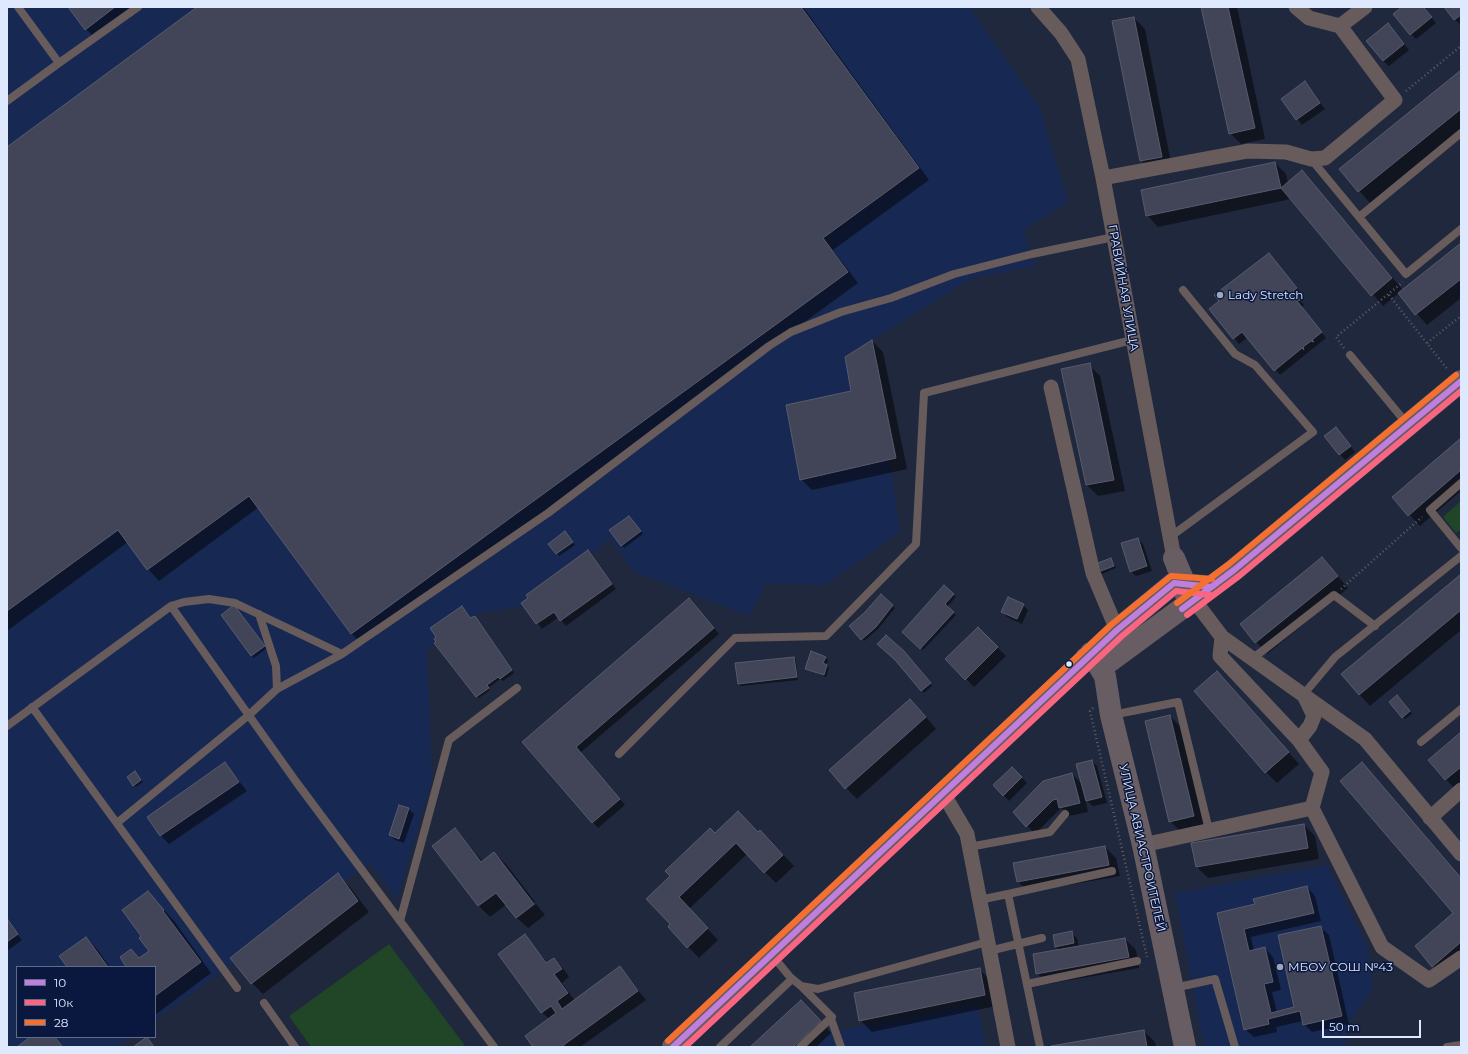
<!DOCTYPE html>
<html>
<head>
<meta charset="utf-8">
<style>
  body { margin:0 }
  #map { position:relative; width:1468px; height:1054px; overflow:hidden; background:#20283d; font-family:Montserrat,sans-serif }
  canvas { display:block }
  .frame { position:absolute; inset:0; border:8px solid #dfe9fe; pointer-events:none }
  .legend { position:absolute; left:16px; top:966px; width:140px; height:72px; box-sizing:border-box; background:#0a183f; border:1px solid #5f6c8b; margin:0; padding:5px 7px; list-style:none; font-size:12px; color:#dfe9fe }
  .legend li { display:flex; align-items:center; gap:8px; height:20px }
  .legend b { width:20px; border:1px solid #5f6c8b }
  .scale { position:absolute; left:1322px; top:1020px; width:99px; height:18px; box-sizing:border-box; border:2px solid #dfe9fe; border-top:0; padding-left:5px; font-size:12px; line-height:14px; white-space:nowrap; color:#dfe9fe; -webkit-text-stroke:3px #0a183f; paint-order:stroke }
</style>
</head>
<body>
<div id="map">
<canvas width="1468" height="1054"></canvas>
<div class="frame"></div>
<ul class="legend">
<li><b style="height:5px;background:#c07fdc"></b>10</li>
<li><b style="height:5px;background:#fa6682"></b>10к</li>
<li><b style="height:5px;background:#f46f30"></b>28</li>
</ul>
<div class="scale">50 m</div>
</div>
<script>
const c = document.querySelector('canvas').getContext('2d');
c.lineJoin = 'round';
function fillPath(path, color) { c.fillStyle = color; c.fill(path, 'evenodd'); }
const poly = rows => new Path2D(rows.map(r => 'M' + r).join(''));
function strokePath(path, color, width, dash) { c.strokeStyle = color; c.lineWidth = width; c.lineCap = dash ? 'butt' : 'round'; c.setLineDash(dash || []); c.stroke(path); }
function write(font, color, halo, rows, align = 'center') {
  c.font = font + ' Montserrat,sans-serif'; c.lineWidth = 3; c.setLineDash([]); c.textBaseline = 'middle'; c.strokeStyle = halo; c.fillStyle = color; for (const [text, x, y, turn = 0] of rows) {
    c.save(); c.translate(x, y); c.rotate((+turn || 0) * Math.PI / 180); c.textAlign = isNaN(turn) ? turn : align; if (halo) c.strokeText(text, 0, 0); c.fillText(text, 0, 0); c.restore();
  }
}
fillPath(poly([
  [7,7,969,7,1040,108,1068,202,1023,230,1036,266,972,278,872,340,900,531,826,585,766,584,749,616,633,571,610,538,540,603,476,614,427,649,432,779,397,900,370,863,155,1020,155,967,17,967,17,1037,131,1037,117,1047,7,1047],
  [1327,865,1367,944,1373,989,1348,1024,1345,1047,1204,1047,1175,893],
  [977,1003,986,1047,816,1047,831,1032]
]), '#172953');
fillPath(poly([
  [1461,501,1461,529,1456,533,1443,517],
  [389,944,466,1047,311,1047,289,1016]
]), '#214527');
fillPath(poly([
  [69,7,141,7,97,40,86,29],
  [198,7,803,7,929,180,833,250,858,283,363,645,352,634,259,507,159,581,148,569,128,542,7,631,7,148],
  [1202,7,1237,7,1265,139,1241,144,1230,133],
  [1404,7,1423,7,1436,23,1416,39,1411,34],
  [1445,7,1461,7,1461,25,1455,20],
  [1134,18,1145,29,1172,168,1152,172,1141,160],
  [1393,30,1409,50,1389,66,1383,61],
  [1461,72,1461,129,1370,203,1340,169],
  [1305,83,1325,109,1302,125,1282,99],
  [1275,163,1286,174,1288,183,1302,172,1403,290,1461,244,1461,298,1427,325,1399,293,1383,306,1291,199,1158,227,1147,215],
  [1274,260,1301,294,1297,297,1304,305,1302,307,1326,338,1280,375,1248,337,1239,344,1234,338,1220,302,1215,295,1243,273,1245,275],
  [872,341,883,352,907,469,812,490,801,479,852,391],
  [1089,365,1100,376,1125,491,1098,496,1087,485,1063,370],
  [1341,434,1355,452,1345,460,1340,454],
  [1461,439,1461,491,1420,526,1394,498],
  [629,517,643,534,624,548,611,530],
  [567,535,575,545,559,556,550,544],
  [1138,539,1143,544,1152,571,1136,576,1131,571],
  [588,551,616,589,566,626,559,617,542,629,522,603],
  [1322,558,1348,588,1267,654,1241,624],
  [1111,559,1116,568,1102,574,1099,571],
  [1461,575,1461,630,1370,706,1359,694],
  [944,587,956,597,947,607,956,615,923,650,903,632],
  [881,595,895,608,878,629,864,641,862,639],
  [694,605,719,634,580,753,625,805,598,828,524,742],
  [1023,605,1028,610,1022,624,1007,617,1002,611],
  [236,608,267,648,254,658,251,655],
  [477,619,514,673,503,681,500,679,488,688,490,690,479,698,474,694],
  [978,628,1006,656,974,687,947,659],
  [906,654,932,686,924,693,922,690],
  [825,657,828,660,826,665,829,668,826,677,806,669],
  [794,658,796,660,798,680,741,686,739,684],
  [1217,672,1299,764,1277,783,1266,772],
  [1399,698,1412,714,1405,719,1403,717],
  [921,711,936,729,857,799,846,788],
  [1170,716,1181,727,1205,827,1181,832,1170,821],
  [1461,734,1461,787,1457,791,1429,761],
  [1092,761,1097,766,1107,803,1093,806,1087,801,1078,764],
  [225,764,247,791,169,844,161,836,148,817],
  [1012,768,1027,783,1009,801,994,785],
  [135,773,143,782,136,787,133,785],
  [1072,774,1082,784,1088,812,1069,816,1061,808,1035,834,1014,812],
  [1373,775,1461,878,1461,963,1444,977,1433,966,1455,913],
  [409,809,414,814,404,843,395,840,390,835],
  [1304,825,1315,836,1319,859,1208,878,1197,867],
  [455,829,483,862,494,853,506,864,535,902,516,916,507,904,490,917,479,906,433,846],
  [758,833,771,842,794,866,776,883,747,854,689,909,718,940,699,958,669,927,672,924,647,899,715,834],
  [1105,847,1116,858,1120,876,1029,892,1017,881],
  [338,875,349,886,369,912,263,994,252,983],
  [1307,887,1315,896,1321,921,1251,937,1254,951,1265,948,1273,957,1281,990,1272,992,1277,1012,1296,1008,1320,927,1329,935,1349,1024,1312,1032,1304,1024,1303,1021,1276,1027,1277,1032,1254,1037,1245,1029,1218,914,1256,905],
  [148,892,175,922,211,973,155,1015,155,967,127,967,151,952,143,937],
  [536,904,545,915,528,928,517,918],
  [7,922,22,940,7,951],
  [1071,933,1077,938,1079,947,1125,939,1136,950,1139,968,1048,984,1037,973,1060,951,1056,947,1054,936],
  [525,936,548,964,554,959,562,967,569,977,562,983,575,1001,620,968,646,1000,580,1047,534,1047,549,1019,542,1012],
  [86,938,97,949,110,967,69,967],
  [979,969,990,980,996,1006,872,1032,860,1020],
  [812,1012,831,1033,816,1047,751,1047],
  [1144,1031,1155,1042,1156,1047,1054,1047],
  [32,1037,56,1037,64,1047,18,1047]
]), '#0007');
const building = poly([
  [68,7,115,7,85,30,68,7],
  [197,7,801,7,919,168,823,238,848,272,351,634,249,496,147,570,118,530,7,611,7,147,197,7],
  [1201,7,1228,7,1255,128,1229,134,1201,7],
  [1402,7,1423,7,1432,17,1410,35,1393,14,1402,7],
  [1444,7,1461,7,1461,15,1454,20,1444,7],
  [1134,17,1162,157,1140,161,1112,21,1134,17],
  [1388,23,1404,44,1383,61,1366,41,1388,23],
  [1461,70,1461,109,1358,192,1339,169,1461,70],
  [1305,81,1320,103,1296,120,1281,99,1305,81],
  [1275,162,1281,188,1146,216,1141,190,1275,162],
  [1302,170,1392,278,1371,296,1281,188,1302,170],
  [1461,243,1461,279,1415,315,1398,293,1461,243],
  [1269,253,1297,288,1293,291,1300,300,1297,301,1322,332,1312,340,1314,342,1311,341,1303,347,1304,350,1302,348,1274,371,1242,332,1233,339,1209,309,1219,301,1214,295,1269,253],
  [872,340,896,458,800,480,786,405,851,391,845,357,872,340],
  [1090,363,1114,480,1086,485,1061,369,1090,363],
  [1336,427,1351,446,1339,455,1324,436,1336,427],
  [1461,438,1461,470,1408,516,1392,497,1461,438],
  [629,516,641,531,621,546,609,530,629,516],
  [565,531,573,542,556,554,548,544,565,531],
  [1138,538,1147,566,1130,572,1121,543,1138,538],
  [588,550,612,584,560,621,554,612,536,624,521,603,528,598,526,595,588,550],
  [1322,557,1338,576,1255,643,1240,624,1322,557],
  [1111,558,1114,566,1098,572,1095,564,1111,558],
  [1461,574,1461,610,1359,695,1341,674,1461,574],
  [944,585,954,594,945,604,954,612,920,649,902,632,944,585],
  [881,594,893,605,876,627,861,640,849,626,864,613,881,594],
  [1008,597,1024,604,1017,619,1001,612,1008,597],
  [689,598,714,628,576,747,620,799,592,823,522,742,689,598],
  [234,605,265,646,251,656,221,615,234,605],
  [462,606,470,618,475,616,512,670,500,679,498,677,487,685,489,688,476,697,434,643,436,642,434,639,436,637,430,628,462,606],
  [978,627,998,647,965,680,945,659,978,627],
  [886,635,904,651,931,683,921,691,895,660,877,644,886,635],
  [811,651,826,657,823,663,827,665,824,675,805,669,811,651],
  [794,657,797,677,738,684,735,663,794,657],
  [1217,671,1289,752,1265,773,1194,691,1217,671],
  [1397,695,1410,711,1402,718,1389,702,1397,695],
  [910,699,926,717,845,789,829,770,910,699],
  [1170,715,1194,816,1169,822,1145,721,1170,715],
  [1461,732,1461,767,1445,780,1428,760,1461,732],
  [1092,760,1102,797,1086,801,1076,764,1092,760],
  [225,762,239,782,160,836,147,817,225,762],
  [1362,762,1461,878,1461,942,1432,967,1415,946,1453,913,1340,781,1362,762],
  [1012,767,1022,777,1003,796,993,785,1012,767],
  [135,771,141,780,133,786,127,777,135,771],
  [1072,773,1080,803,1059,808,1057,799,1053,800,1026,827,1013,812,1043,781,1072,773],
  [399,805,409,808,399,839,389,835,399,805],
  [738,811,758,832,760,830,783,855,764,873,736,843,679,897,708,928,687,948,668,927,670,924,646,899,670,876,665,871,710,828,715,833,738,811],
  [1304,824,1308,848,1196,867,1191,843,1304,824],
  [455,828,481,862,494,852,534,904,516,918,496,893,478,906,432,846,455,828],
  [1105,846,1109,865,1017,882,1013,863,1105,846],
  [338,873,358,901,251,984,230,958,338,873],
  [1307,886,1314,913,1244,929,1249,951,1265,947,1273,982,1264,984,1271,1013,1294,1007,1278,935,1321,926,1342,1016,1303,1025,1300,1011,1268,1019,1269,1024,1244,1030,1217,913,1255,904,1253,899,1307,886],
  [148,891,164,910,163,911,201,962,155,996,155,967,126,967,120,957,131,949,139,958,149,951,139,938,141,936,122,910,148,891],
  [8,920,18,934,7,942,7,921,8,920],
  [1072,931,1074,943,1055,947,1053,935,1072,931],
  [525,934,546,963,554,958,562,969,554,974,568,993,557,1001,562,1009,620,966,638,991,561,1047,533,1047,525,1036,556,1013,551,1006,541,1013,498,954,525,934],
  [86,937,108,967,67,967,59,956,86,937],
  [1125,938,1129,957,1036,974,1033,954,1125,938],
  [980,968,985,995,859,1021,854,993,980,968],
  [801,1000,821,1021,793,1047,750,1047,801,1000],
  [1144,1030,1147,1047,1051,1046,1144,1030],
  [30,1037,55,1037,63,1047,17,1047,30,1037],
  [147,1037,154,1047,133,1047,147,1037]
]);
fillPath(building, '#424557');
strokePath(building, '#585b6e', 1);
strokePath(poly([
  [1406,91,1461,46],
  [1389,295,1448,370],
  [1427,343,1461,316],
  [1344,348,1336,337,1403,282],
  [1341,589,1422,517],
  [1093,708,1090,711,1147,957]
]), '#605d65', 2.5, [1, 3]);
strokePath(poly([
  [18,7,59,63,138,7],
  [7,101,59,63],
  [1311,159,1359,217,1461,133],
  [1359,217,1406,274,1461,229],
  [1350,355,1408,425],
  [1461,483,1430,510,1461,548],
  [1170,537,1313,432,1255,365,1235,354,1183,290],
  [171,606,184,602,209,599,235,603,342,654],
  [259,614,276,666,277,689],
  [1252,659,1334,595,1375,626],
  [1303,695,1335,657,1461,556],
  [32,707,237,988],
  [1112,715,1178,702,1209,830],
  [7,726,171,606,297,783,494,1047],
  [1421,742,1461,709],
  [619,754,735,638,826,636,916,544,924,393,1132,340],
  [117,823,249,715,277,689,342,654,548,513,769,346,791,332,841,312,891,298,954,274,1032,254,1114,237],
  [969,847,1050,832,1065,814],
  [1008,894,1112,871],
  [979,900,1008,894,1040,1047],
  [400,921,449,740,517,688],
  [989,951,1042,938],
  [772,955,790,977,801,986,818,989,987,942],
  [1027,984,1137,961],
  [1174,988,1215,979,1235,1047],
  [264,1003,295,1047],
  [830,1016,841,1047],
  [720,1047,792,979],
  [800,1047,832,1017,801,986],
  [1447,1047,1461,1045]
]), '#675b5c', 8);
strokePath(poly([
  [1038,7,1061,33,1078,59,1103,178,1174,558,1174,568],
  [1340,26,1365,7],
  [1103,178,1248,151,1286,152,1311,159,1325,158,1395,100,1340,26,1309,18,1296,7],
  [1051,387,1093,573,1117,630],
  [1194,600,1222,637,1365,739,1461,854],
  [1222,637,1220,656,1299,740,1322,772,1312,808],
  [1299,740,1310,726,1314,716,1304,695],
  [943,793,967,834,1008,1047],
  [1430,818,1461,790],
  [1143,845,1312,808,1382,947,1429,980,1461,958]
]), '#675b5c', 15);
strokePath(poly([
  [1174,558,1188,591,1186,595],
  [1091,653,1105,676,1111,715,1143,845,1185,1047],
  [1086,658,1109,662,1234,570,1461,381],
  [673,1047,1117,630,1174,583,1211,587]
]), '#685d62', 22);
strokePath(poly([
  [1182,609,1234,570,1461,381],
  [673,1047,1117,630,1174,583,1211,587]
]), '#c07fdc', 6);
strokePath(poly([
  [1187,615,1239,576,1461,391],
  [685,1047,1122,636,1176,591,1210,595]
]), '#fa6682', 6);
strokePath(poly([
  [1177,603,1229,564,1456,375],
  [668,1041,1112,624,1171,576,1212,579]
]), '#f46f30', 6);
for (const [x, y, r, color] of [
  [1220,295,4,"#9ca5ba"],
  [1069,664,3.5,"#dfe9fe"],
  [1280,967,4,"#9ca5ba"]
]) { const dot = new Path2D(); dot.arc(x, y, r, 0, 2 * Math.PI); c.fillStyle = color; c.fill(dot); strokePath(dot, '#0a183f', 1.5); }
write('12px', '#dfe9fe', '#0a183f', [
  ["ГРАВИЙНАЯ УЛИЦА",1123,288,80],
  ["УЛИЦА АВИАСТРОИТЕЛЕЙ",1142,848,77]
]);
write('12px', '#dfe9fe', '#0a183f', [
  ["Lady Stretch",1228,295],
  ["МБОУ СОШ №43",1288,967]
], 'left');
</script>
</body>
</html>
